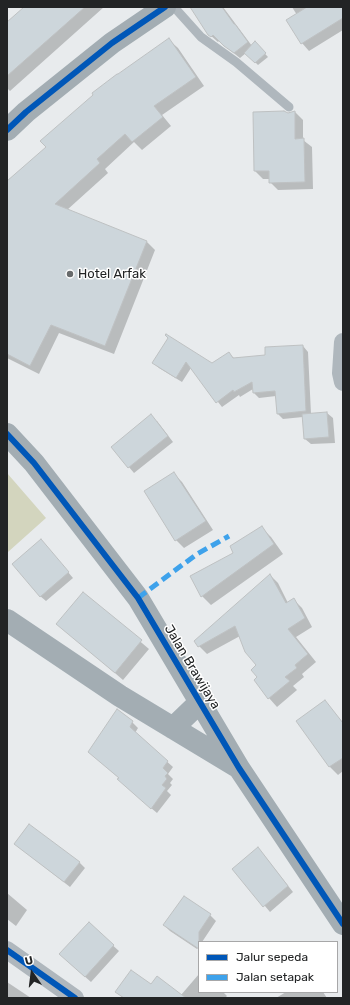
<!DOCTYPE html>
<html>
<head>
<meta charset="utf-8">
<style>
  body { margin:0 }
  #map { position:relative; width:350px; height:1005px; overflow:hidden; background:#e8ebed; font-family:Rubik,sans-serif }
  canvas { display:block }
  .frame { position:absolute; inset:0; border:8px solid #222425; pointer-events:none }
  .legend { position:absolute; left:198px; top:941px; width:140px; height:52px; box-sizing:border-box; background:#fff; border:1px solid #a7a7a8; margin:0; padding:5px 7px; list-style:none; font-size:12px; color:#222425 }
  .legend li { display:flex; align-items:center; gap:8px; height:20px }
  .legend b { width:20px; border:1px solid #a7a7a8 }
  .north { position:absolute; left:12px; top:953px; width:40px; height:40px; -webkit-text-stroke:3px #fff; paint-order:stroke; rotate:346deg; font-size:11px; font-weight:700; line-height:16px; text-align:center; color:#222425 }
  .north::after { content:''; display:block; margin:auto; width:14px; height:18px; background:#222425; clip-path:polygon(50% 0,100% 100%,50% 72%,0 100%) }
</style>
</head>
<body>
<div id="map">
<canvas width="350" height="1005"></canvas>
<div class="frame"></div>
<ul class="legend">
<li><b style="height:5px;background:#0057b8"></b>Jalur sepeda</li>
<li><b style="height:5px;background:#3ea2eb"></b>Jalan setapak</li>
</ul>
<div class="north">U</div>
</div>
<script>
const c = document.querySelector('canvas').getContext('2d');
c.lineJoin = 'round';
function fillPath(path, color) { c.fillStyle = color; c.fill(path, 'evenodd'); }
const poly = rows => new Path2D(rows.map(r => 'M' + r).join(''));
function strokePath(path, color, width, dash) { c.strokeStyle = color; c.lineWidth = width; c.lineCap = dash ? 'butt' : 'round'; c.setLineDash(dash || []); c.stroke(path); }
function write(font, color, halo, rows, align = 'center') {
  c.font = font + ' Rubik,sans-serif'; c.lineWidth = 3; c.setLineDash([]); c.textBaseline = 'middle'; c.strokeStyle = halo; c.fillStyle = color; for (const [text, x, y, turn = 0] of rows) {
    c.save(); c.translate(x, y); c.rotate((+turn || 0) * Math.PI / 180); c.textAlign = isNaN(turn) ? turn : align; if (halo) c.strokeText(text, 0, 0); c.fillText(text, 0, 0); c.restore();
  }
}
fillPath(poly([
  [7,473,46,518,8,552,7,551]
]), '#d3d5be');
fillPath(poly([
  [26,7,104,7,10,91,7,88,7,24],
  [197,7,223,7,252,46,255,43,268,57,258,65,246,53,240,58,231,51,220,40,218,42,209,34],
  [292,7,343,7,343,30,309,51,302,43,297,15],
  [169,40,178,48,204,86,162,115,171,126,142,150,134,142,105,169,108,173,67,210,147,242,155,250,114,354,59,333,39,374,7,358,7,182],
  [295,112,303,120,303,140,312,147,313,189,278,190,270,182,270,179,263,179,255,171,254,113,288,114],
  [169,338,212,364,229,354,234,358,266,356,303,346,308,352,311,414,327,413,333,418,335,443,311,444,305,439,303,417,283,419,278,414,276,396,259,398,254,393,253,389,240,397,239,395,222,407,191,368,182,382,159,368,154,363],
  [157,421,173,442,134,473,112,447],
  [174,474,182,482,213,530,184,548,176,540],
  [262,528,271,537,283,554,211,605,202,596,235,553],
  [46,546,73,578,46,601,40,596],
  [270,575,278,583,288,603,294,600,302,608,312,627,296,637,316,662,302,674,304,677,293,686,297,690,277,707,269,698,255,680,258,677,258,665,240,636,207,654,199,646],
  [83,593,149,649,123,680,58,624],
  [325,702,343,723,343,771,338,775,330,767,297,721],
  [132,722,138,728,135,733,173,767,168,774,173,779,170,783,172,785,167,791,171,795,157,813,124,785,119,778,89,752],
  [15,844,79,862,85,868,70,887],
  [263,854,293,892,270,912,234,869],
  [7,893,27,910,16,926,7,919],
  [210,915,216,921,202,942,199,942,199,946,197,949,170,931,164,925],
  [89,924,119,951,91,982,66,960],
  [199,974,199,992,223,992,227,996,225,998,123,998,117,992,151,986,181,995],
  [7,982,31,998,7,998],
  [286,992,323,992,327,998,276,998]
]), '#0003');
const building = poly([
  [24,7,85,7,7,76,7,22,24,7],
  [190,7,222,7,234,24,235,24,248,42,234,53,224,46,213,35,211,37,208,35,190,7],
  [307,7,343,7,343,18,301,44,286,20,307,7],
  [169,38,196,77,154,106,163,117,132,142,125,134,97,159,100,163,55,204,147,241,105,346,51,325,30,366,7,354,7,181,46,147,40,141,93,95,92,93,117,74,118,74,169,38],
  [255,41,266,53,255,63,244,53,255,41],
  [284,111,288,113,295,111,295,139,304,138,305,182,269,183,269,171,254,171,253,112,284,111],
  [166,334,212,363,229,352,233,358,265,355,265,347,303,345,306,411,277,414,275,391,253,393,252,382,234,392,233,390,216,403,186,362,176,378,152,363,168,338,165,335,166,334],
  [327,412,329,437,304,439,302,414,327,412],
  [151,414,168,436,128,468,111,447,151,414],
  [174,472,206,521,175,541,144,491,174,472],
  [262,526,274,544,201,597,190,576,233,553,230,546,262,526],
  [41,539,69,572,40,597,12,564,41,539],
  [270,574,286,603,294,598,305,618,288,629,308,654,295,665,297,668,285,677,290,681,268,699,254,680,257,677,251,670,256,665,245,652,235,626,198,647,194,641,270,574],
  [83,592,142,640,115,673,56,624,83,592],
  [325,700,343,723,343,758,329,767,296,721,325,700],
  [117,709,133,721,130,727,168,761,163,768,168,773,165,776,167,779,162,785,166,788,151,809,117,779,119,778,88,752,117,709],
  [29,824,80,862,64,882,14,844,29,824],
  [258,847,288,886,263,907,232,869,258,847],
  [184,896,211,914,199,932,199,949,163,925,184,896],
  [89,922,114,945,85,977,59,954,89,922],
  [131,970,151,984,157,976,186,998,124,998,115,992,131,970]
]);
fillPath(building, '#cdd6db');
strokePath(building, '#bec1c2', 1);
strokePath(poly([
  [174,7,201,37,236,62,289,107]
]), '#afb7bd', 9);
strokePath(poly([
  [343,342,341,373,343,382],
  [7,950,75,998]
]), '#afb7bd', 18);
strokePath(poly([
  [7,130,26,112,112,43,165,7],
  [7,434,34,463,138,598,239,768,343,924],
  [7,620,120,696,236,766],
  [173,728,200,702]
]), '#a3adb3', 22);
strokePath(poly([
  [138,598,197,554,229,536]
]), '#3ea2eb', 5, [10, 5]);
strokePath(poly([
  [7,130,26,112,112,43,165,7],
  [7,434,34,463,138,598,239,768,343,924],
  [7,950,75,998]
]), '#0057b8', 6);
for (const [x, y, r, color] of [
  [70,274,4,"#676a6b"]
]) { const dot = new Path2D(); dot.arc(x, y, r, 0, 2 * Math.PI); c.fillStyle = color; c.fill(dot); strokePath(dot, '#fff', 1.5); }
write('13px', '#222425', '#fff', [
  ["Hotel Arfak",78,274]
], 'left');
write('13px', '#222425', '#fff', [
  ["Jalan Brawijaya",192,667,59]
]);
</script>
</body>
</html>
